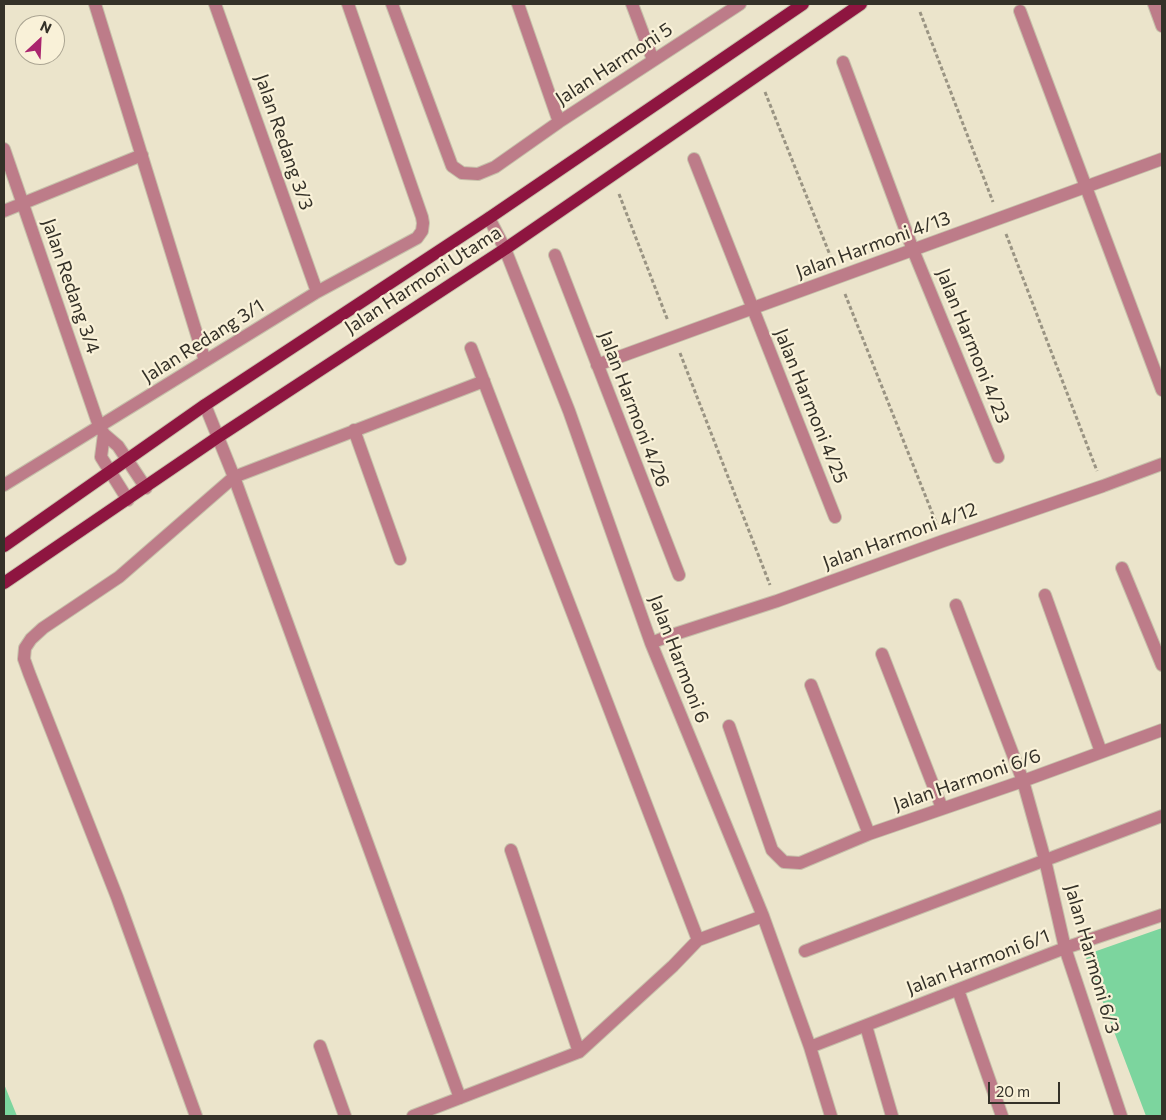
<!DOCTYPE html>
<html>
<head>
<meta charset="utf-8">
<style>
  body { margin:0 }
  #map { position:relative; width:1166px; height:1120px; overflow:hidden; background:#ebe4cb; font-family:Commissioner,sans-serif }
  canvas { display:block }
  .frame { position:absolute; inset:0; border:5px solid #343128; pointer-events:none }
  .north { position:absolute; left:15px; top:15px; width:50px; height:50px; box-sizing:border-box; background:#f9f1d8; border:1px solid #aaa492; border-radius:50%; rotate:25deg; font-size:14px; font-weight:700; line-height:20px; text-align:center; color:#343128 }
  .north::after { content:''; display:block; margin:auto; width:18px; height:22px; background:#aa256e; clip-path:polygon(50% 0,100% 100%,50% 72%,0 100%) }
  .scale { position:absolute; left:988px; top:1082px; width:72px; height:22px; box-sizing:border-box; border:2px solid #343128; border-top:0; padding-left:6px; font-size:15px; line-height:18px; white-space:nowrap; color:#343128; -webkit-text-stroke:4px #f9f1d8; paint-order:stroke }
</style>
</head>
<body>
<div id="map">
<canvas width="1166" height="1120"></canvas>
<div class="frame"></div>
<div class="north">N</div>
<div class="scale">20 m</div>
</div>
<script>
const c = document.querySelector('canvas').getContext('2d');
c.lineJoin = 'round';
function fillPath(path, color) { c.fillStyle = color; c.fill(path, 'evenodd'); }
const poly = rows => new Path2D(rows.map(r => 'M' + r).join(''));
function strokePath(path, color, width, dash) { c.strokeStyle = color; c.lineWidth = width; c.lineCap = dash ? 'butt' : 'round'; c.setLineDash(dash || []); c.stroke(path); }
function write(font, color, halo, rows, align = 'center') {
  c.font = font + ' Commissioner,sans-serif'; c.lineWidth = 4.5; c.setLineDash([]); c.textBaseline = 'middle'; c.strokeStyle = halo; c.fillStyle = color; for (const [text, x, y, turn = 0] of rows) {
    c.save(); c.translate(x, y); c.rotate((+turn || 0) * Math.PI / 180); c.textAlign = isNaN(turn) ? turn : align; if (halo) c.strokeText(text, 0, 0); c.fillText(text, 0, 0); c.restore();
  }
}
fillPath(poly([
  [1162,928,1162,1116,1146,1116,1085,955],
  [4,1084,17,1116,4,1116]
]), '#7cd59e');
const minor = poly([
  [95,4,205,361],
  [215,4,317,292],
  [392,4,452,166,462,173,478,174,495,167,559,122,740,4],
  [518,4,559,122],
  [632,4,653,60],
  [1154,4,1162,26],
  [1020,11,1162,390],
  [843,62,913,250,998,457],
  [4,149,99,426,104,434,118,446,146,488],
  [694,159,835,517],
  [4,211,142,155],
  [489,218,505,249,569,411,651,643,763,916,810,1047,831,1116],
  [555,255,679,575],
  [471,348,698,940],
  [597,365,1162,159],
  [205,405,234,477,460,1098],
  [354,430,400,559],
  [104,434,101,457,128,500],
  [4,485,317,292,417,238,422,231,423,223,422,217,348,4],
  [1122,568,1162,665],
  [1045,595,1101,752],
  [956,605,1023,781,1045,860,1065,948,1121,1116],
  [651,643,669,636,777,601,943,541,1103,486,1162,464],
  [882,654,942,808],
  [811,685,869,834],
  [729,726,772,850,784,862,800,863,869,834,1023,781,1162,730],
  [511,850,579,1052],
  [805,951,1162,816],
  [958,990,1002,1116],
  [866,1026,892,1116],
  [320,1046,345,1116],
  [810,1047,1065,948,1162,915],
  [196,1116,117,897,29,673,24,659,25,648,31,639,43,628,119,577,234,477,484,381],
  [413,1116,579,1052,673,966,698,940,763,916]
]);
const major = poly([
  [4,546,205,405,489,218,803,4],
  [4,583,218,437,505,249,861,4]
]);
strokePath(minor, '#c6c0aa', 14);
strokePath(major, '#c6c0aa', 14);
strokePath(poly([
  [920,12,993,202],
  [765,92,832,260],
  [619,194,668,321],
  [1006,234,1097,471],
  [845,294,937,525],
  [680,353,770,585]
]), '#9a9483', 3, [4, 2.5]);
strokePath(minor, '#bd7c89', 12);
strokePath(major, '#8e1540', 12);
write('19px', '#343128', '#f9f1d8', [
  ["Jalan Harmoni 5",614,64,-33],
  ["Jalan Redang 3/3",284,142,71],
  ["Jalan Harmoni 4/13",873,245,-20],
  ["Jalan Harmoni Utama",423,280,-33],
  ["Jalan Redang 3/4",71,286,71],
  ["Jalan Redang 3/1",203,341,-32],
  ["Jalan Harmoni 4/23",973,346,68],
  ["Jalan Harmoni 4/25",811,406,68],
  ["Jalan Harmoni 4/26",634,409,69],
  ["Jalan Harmoni 4/12",900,536,-20],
  ["Jalan Harmoni 6",679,659,69],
  ["Jalan Harmoni 6/6",967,780,-19],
  ["Jalan Harmoni 6/3",1092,959,74],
  ["Jalan Harmoni 6/1",978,962,-21]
]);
</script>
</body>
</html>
